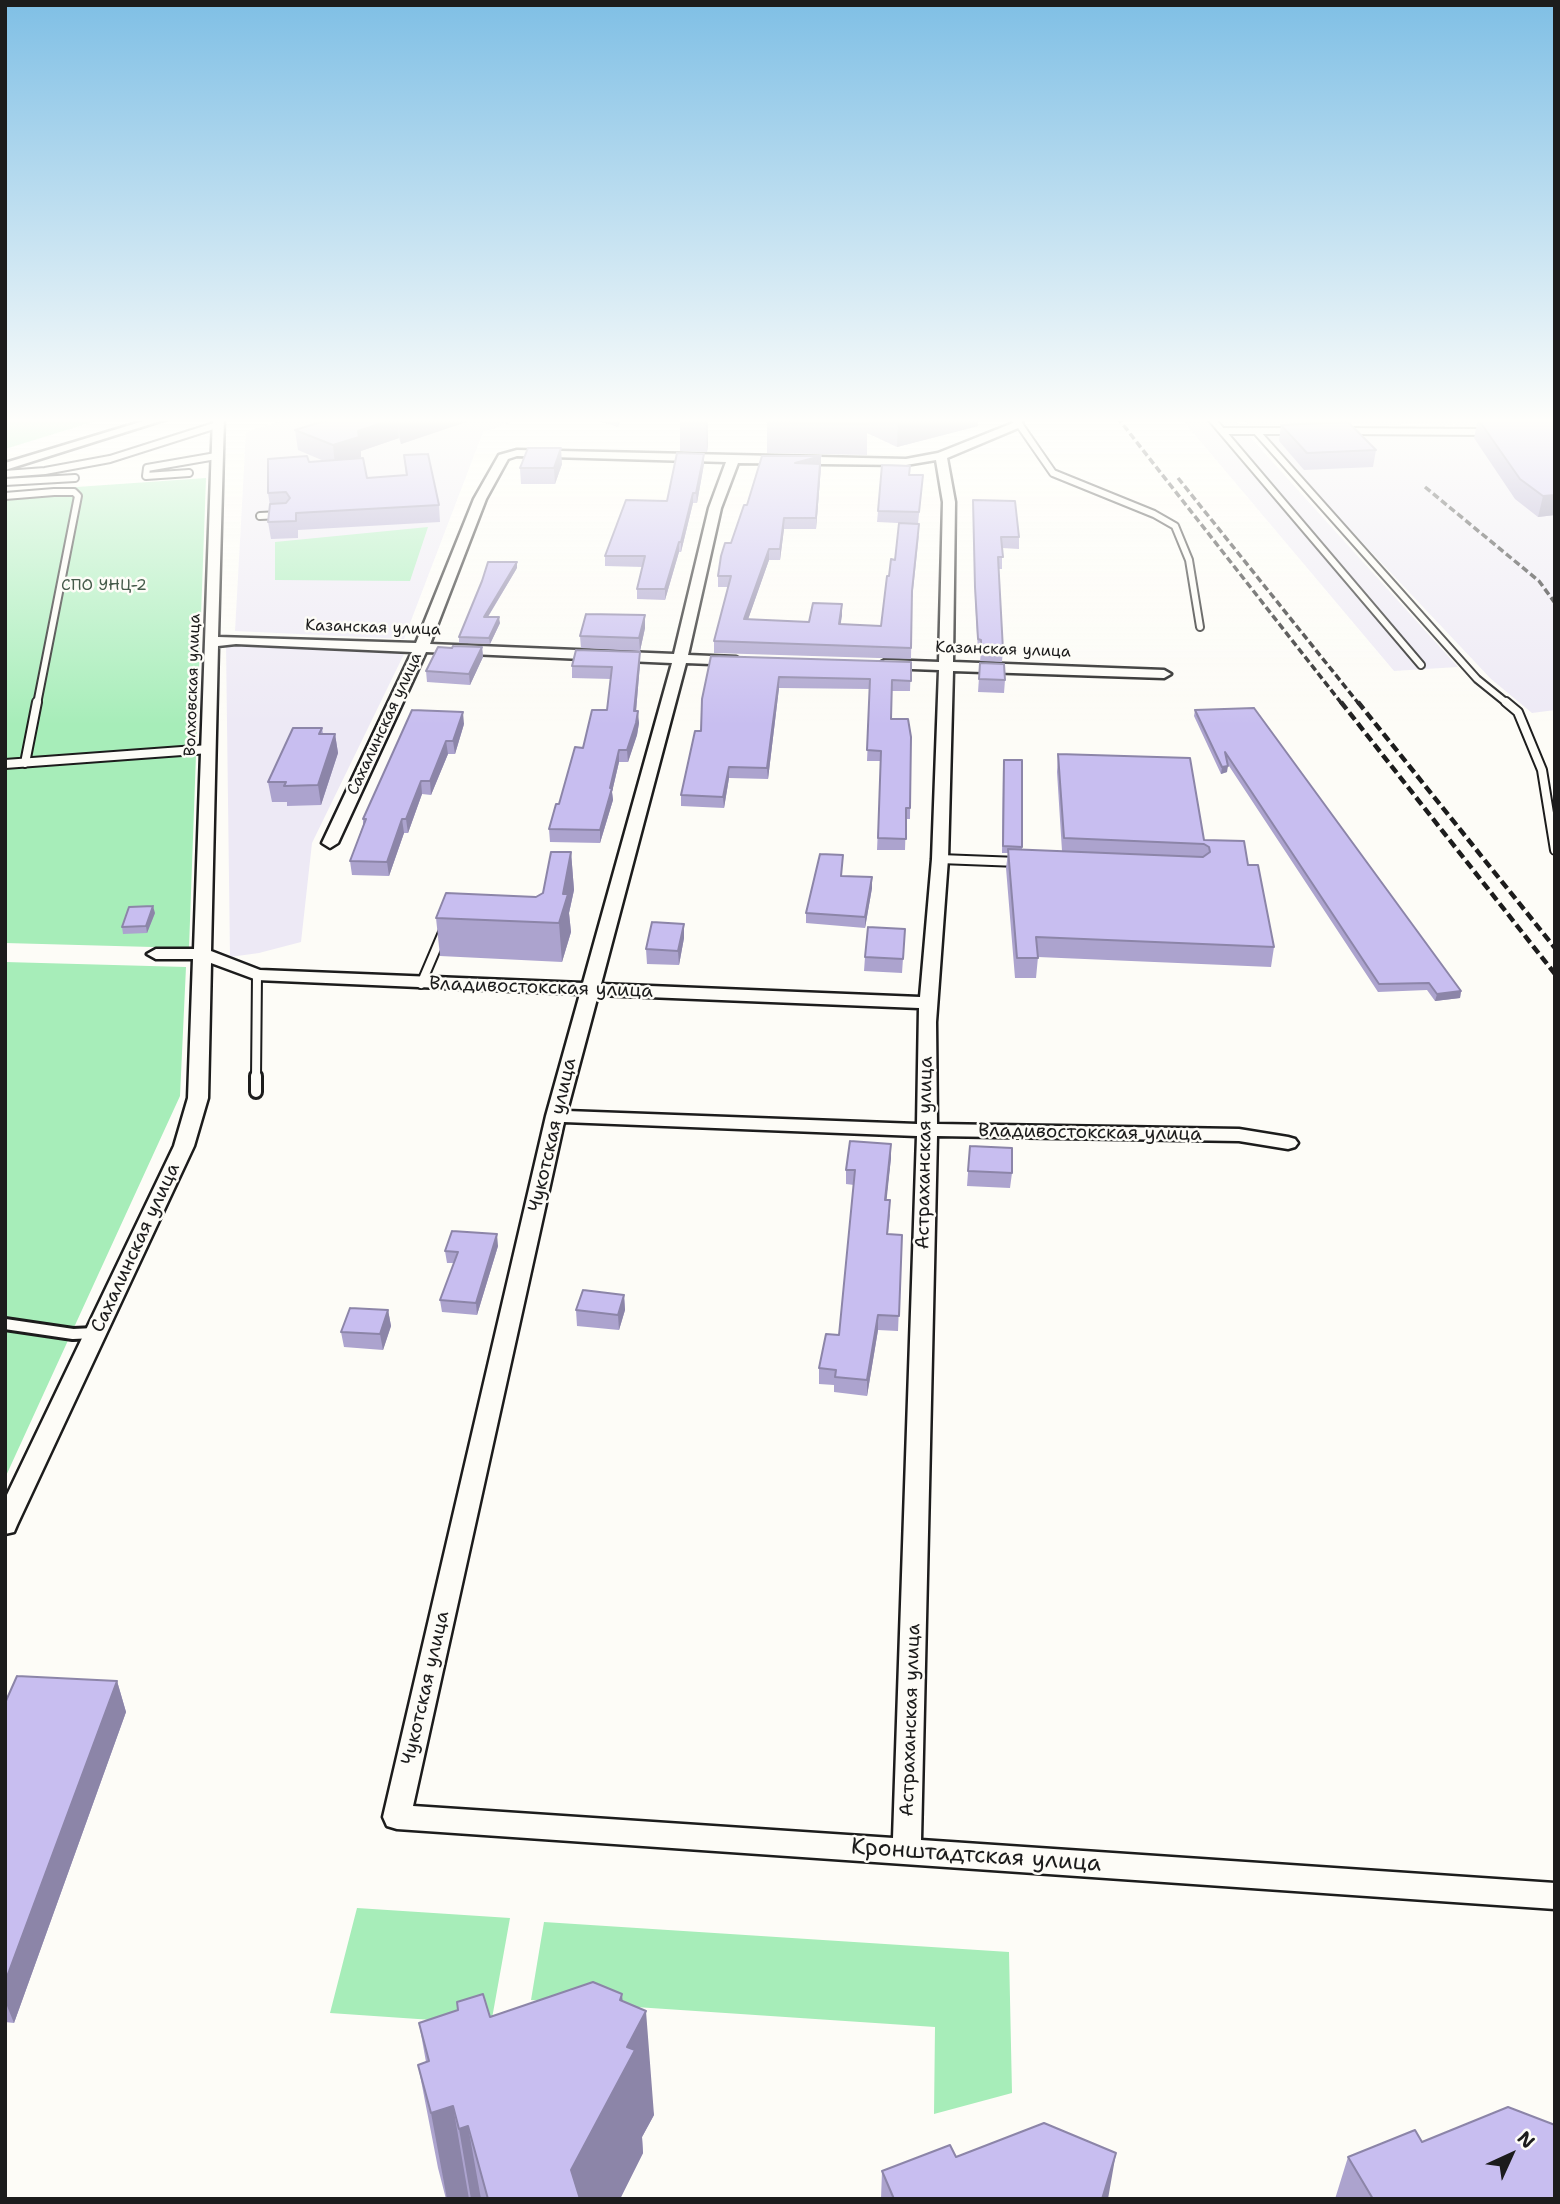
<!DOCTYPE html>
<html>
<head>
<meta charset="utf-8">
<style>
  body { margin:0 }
  #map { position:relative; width:1560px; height:2204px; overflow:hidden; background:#fdfcf7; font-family:"Shantell Sans",sans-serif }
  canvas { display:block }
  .frame { position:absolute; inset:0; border:7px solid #1c1c1c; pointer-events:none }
  .north { position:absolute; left:1476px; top:2120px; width:70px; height:70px; -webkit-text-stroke:5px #fdfcf7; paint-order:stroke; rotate:45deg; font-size:19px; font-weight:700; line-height:28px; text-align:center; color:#1c1c1c }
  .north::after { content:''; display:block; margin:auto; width:24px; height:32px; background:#1c1c1c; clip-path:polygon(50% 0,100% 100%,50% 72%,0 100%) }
</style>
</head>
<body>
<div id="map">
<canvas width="1560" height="2204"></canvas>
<div class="frame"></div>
<div class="north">N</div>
</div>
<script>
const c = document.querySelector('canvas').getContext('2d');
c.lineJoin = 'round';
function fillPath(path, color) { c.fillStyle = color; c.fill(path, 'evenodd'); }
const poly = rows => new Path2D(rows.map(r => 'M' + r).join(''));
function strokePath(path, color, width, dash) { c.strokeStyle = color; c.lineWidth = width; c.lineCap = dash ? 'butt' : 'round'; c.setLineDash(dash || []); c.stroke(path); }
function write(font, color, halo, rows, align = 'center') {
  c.font = font + ' "Shantell Sans",sans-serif'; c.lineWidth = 5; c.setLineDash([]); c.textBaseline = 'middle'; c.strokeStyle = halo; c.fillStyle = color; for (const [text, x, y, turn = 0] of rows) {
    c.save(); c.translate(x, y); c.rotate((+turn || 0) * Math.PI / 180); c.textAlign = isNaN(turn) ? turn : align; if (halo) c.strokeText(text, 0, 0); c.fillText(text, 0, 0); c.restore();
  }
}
fillPath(poly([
  [293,417,526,417,483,432,404,639,235,631,246,432],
  [1180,417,1232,417,1458,667,1394,671],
  [1241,417,1555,417,1555,427,1457,426,1453,424,1249,425],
  [1259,433,1555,436,1555,710,1532,713,1491,679],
  [226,645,405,652,312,843,301,942,259,953,230,957]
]), '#ede9f5');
fillPath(poly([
  [5,417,109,417,5,449],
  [206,478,189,948,5,943,5,492],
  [428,527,410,581,275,580,275,542],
  [5,962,186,967,180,1096,5,1478],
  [357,1908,510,1918,491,2024,330,2013],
  [544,1922,1009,1952,1012,2093,934,2114,935,2027,531,2000]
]), '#a7edb9');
const serviceFar2 = poly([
  [1210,417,1421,665],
  [1019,424,1053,473,1154,514,1175,526,1189,560,1200,627],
  [1222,431,1292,431],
  [1256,431,1477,679,1508,704],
  [1345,431,1488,432],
  [189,473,146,476,147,468,216,456],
  [5,474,45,471,110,459,217,425],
  [5,482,75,478],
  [5,496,54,492,74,492,78,496,37,704],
  [260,516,280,515]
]);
const serviceFar1 = poly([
  [1506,702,1518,712,1542,770,1555,850],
  [25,763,37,702],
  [5,764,209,749],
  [940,859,1018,862],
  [421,984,444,930],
  [256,1078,257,975]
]);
const service = poly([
  [256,1092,256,1076],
  [5,1324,73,1334,95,1333]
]);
const minor = poly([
  [157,417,173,417,5,470,5,463,157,417],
  [213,417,224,417,218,637,416,643,474,499,499,455,517,450,906,459,938,453,1013,423,1011,417,1021,417,1023,426,947,458,955,502,953,662,1164,670,1171,674,1164,678,953,671,948,859,936,1022,937,1124,1239,1129,1288,1137,1295,1139,1298,1143,1295,1147,1288,1149,1239,1141,937,1136,921,1840,1555,1883,1555,1909,397,1829,387,1826,383,1817,546,1116,580,994,257,980,211,963,208,1098,194,1146,17,1525,14,1532,5,1534,5,1499,174,1146,188,1098,193,959,156,959,147,954,156,949,194,949,213,417],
  [517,456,726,462,709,508,674,654,430,644,486,499,508,459,517,456],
  [936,460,943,502,939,662,885,660,878,664,885,668,939,670,932,859,920,997,601,984,686,663,736,665,743,661,736,657,688,655,721,508,738,463,906,465,936,460],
  [236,644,412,652,322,843,330,848,338,843,426,652,672,663,583,983,260,970,211,951,218,646,236,644],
  [598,995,919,1008,917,1124,567,1111,598,995],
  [564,1122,917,1136,893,1838,413,1806,564,1122]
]);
strokePath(serviceFar2, '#1c1c1c', 10);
strokePath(serviceFar1, '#1c1c1c', 12);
strokePath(service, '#1c1c1c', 16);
strokePath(minor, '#1c1c1c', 5);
strokePath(serviceFar2, '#fdfcf7', 6);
strokePath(serviceFar1, '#fdfcf7', 8);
strokePath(service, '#fdfcf7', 10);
fillPath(minor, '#fdfcf7');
strokePath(poly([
  [1117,417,1342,704],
  [1178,478,1359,704],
  [1425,487,1539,581,1555,603]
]), '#1c1c1c', 3.5, [7, 3.5]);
strokePath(poly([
  [1341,702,1555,974],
  [1358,702,1555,948]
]), '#1c1c1c', 4.5, [9, 4.5]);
fillPath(poly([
  [481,417,401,444,399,438,361,451,361,457,356,459,367,478,406,475,404,455,439,505,440,522,298,530,298,538,271,539,268,522,270,506,268,493,324,461,298,450,295,430],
  [586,417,622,417,618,427],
  [680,417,708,417,708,444,707,452,680,451],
  [834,417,978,417,978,426,897,447,867,433,867,455,767,453,767,422,835,417],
  [1537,417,1555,417,1555,515,1538,517,1515,499,1474,438,1478,419,1540,419],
  [1281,425,1376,450,1373,467,1304,470,1279,441],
  [704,454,704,464,697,503,693,503,681,552,679,552,665,600,637,599,637,589,643,567,605,566,605,556,667,501],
  [762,456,821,467,816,529,784,529,780,560,769,560,748,619,809,622,842,604,841,624,881,626,889,576,895,560,919,535,912,599,911,659,714,653,714,641,728,587,718,587,718,576,747,505],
  [562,464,555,484,521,484,520,468],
  [910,466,910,475,923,475,918,524,877,522,878,511],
  [973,500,1019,537,1019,549,1002,548,1002,569,998,569,1003,650,1002,662,980,661,981,652,978,652,975,599],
  [517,568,488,617,500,623,490,644,459,643,459,637],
  [645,615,645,628,640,651,581,648,580,636],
  [482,647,483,657,470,685,427,682,426,671,452,648],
  [640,652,640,664,636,711,639,723,637,735,628,762,619,762,612,792,613,800,600,843,550,842,549,829,583,748,607,710,611,679,572,678,572,666],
  [711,656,911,662,910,691,892,691,891,719,911,737,910,819,906,819,905,850,877,850,881,761,867,761,870,689,779,688,768,779,729,778,724,808,681,806,681,795,701,731],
  [980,663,1005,680,1004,693,978,692],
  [1195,710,1461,991,1460,998,1435,1001,1427,990,1378,992,1227,763,1227,772,1221,774,1194,716],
  [464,724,455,754,448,754,431,795,422,794,408,833,404,833,389,876,352,875,350,861,363,825,363,819],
  [322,728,323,734,335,734,338,753,321,805,287,806,287,802,272,802,268,782],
  [1058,754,1248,865,1274,947,1271,967,1038,957,1036,978,1015,978,1006,868,1008,853,1002,853,1003,767,1022,760,1022,850,1062,851,1057,772],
  [571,852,574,890,569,913,571,932,562,962,440,956,436,918,536,897,543,893],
  [842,876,872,877,872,888,865,928,806,923,806,913],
  [155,913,147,933,123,934,122,927],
  [905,929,902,973,864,971,865,957],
  [684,938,679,965,647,964,646,949],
  [970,1146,1012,1173,1010,1188,967,1186],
  [891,1158,886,1200,890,1215,888,1234,902,1235,898,1331,878,1330,867,1396,834,1392,834,1385,819,1384,819,1368,839,1335,854,1185,846,1184,846,1170],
  [498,1246,477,1315,442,1312,440,1300,454,1263,447,1263,445,1251],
  [624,1295,625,1310,619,1330,577,1326,576,1310],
  [388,1310,391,1326,383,1350,344,1347,341,1332],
  [117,1681,126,1712,14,2023,5,2022,5,1703],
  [623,2001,654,2115,642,2137,643,2153,620,2199,446,2199,438,2168,418,2065,426,2062,419,2023,490,2017],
  [1422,2142,1555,2199,1335,2199,1348,2157],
  [956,2157,1108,2199,881,2199,882,2171]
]), '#aca3ce');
fillPath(poly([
  [420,417,481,417,401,444,398,424],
  [617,417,622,417,618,427],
  [707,417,708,444,707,452,706,421],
  [898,417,978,417,978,426,897,447],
  [397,418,399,438,361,451,361,457,335,466,333,445,358,431],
  [561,448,562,464,555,484,554,468],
  [704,454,704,464,697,503,696,493],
  [821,456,821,467,816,529,816,518,795,463],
  [693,493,693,503,681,552,681,542],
  [1555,495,1555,515,1538,517,1543,496],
  [784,518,784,529,780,560,780,549],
  [679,542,679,552,665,600,665,589],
  [769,549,769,560,744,631,744,619],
  [517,562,517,568,484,623,484,617],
  [842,604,842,616,838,636,839,624],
  [645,615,645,628,640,651,639,638],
  [499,617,500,623,490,644,489,638],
  [482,647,483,657,470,685,469,674],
  [640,652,640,664,635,723,634,711],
  [779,677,779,688,768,779,767,768],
  [638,711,639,723,637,735,628,762,627,750],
  [463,712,464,724,455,754,453,741],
  [335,734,338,753,321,805,318,785],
  [446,741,448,754,431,795,430,781],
  [619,750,619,762,612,792,613,800,600,843,600,830],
  [1228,766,1227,772,1221,774,1222,767],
  [729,767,729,778,724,808,723,797],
  [421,781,422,794,408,833,406,819],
  [402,819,404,833,389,876,387,862],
  [571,852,574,890,569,913,571,932,562,962,559,923,563,894],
  [872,877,872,888,865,928,865,917],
  [153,906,155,913,147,933,146,926],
  [684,924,684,938,679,965,678,951],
  [1461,991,1460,998,1435,1001,1437,994],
  [891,1144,891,1158,885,1215,885,1200],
  [497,1234,498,1246,477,1315,476,1303],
  [624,1295,625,1310,619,1330,618,1315],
  [388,1310,391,1326,383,1350,380,1334],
  [878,1315,878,1330,867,1396,867,1380],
  [117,1681,126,1712,14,2023,5,2001,5,1982],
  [622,1994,628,2064,627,2047,646,2011,654,2115,642,2137,643,2153,620,2199,575,2199,571,2170,620,2000],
  [453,2106,469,2199,447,2199,431,2113],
  [468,2126,481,2199,471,2199,459,2129],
  [1116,2153,1108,2199,1102,2199]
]), '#8c85a8');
const building = poly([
  [337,417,420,417,398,424,397,418,358,431,359,437,333,445,295,430,337,417],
  [680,417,707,417,706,421,679,420,680,417],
  [769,417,867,418,868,424,767,422,769,417],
  [1478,419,1555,420,1555,495,1543,496,1520,479,1478,419],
  [1348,422,1376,450,1307,453,1281,425,1348,422],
  [528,448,561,448,554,468,520,468,528,448],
  [677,453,704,454,696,493,693,493,681,542,679,542,665,589,637,589,645,556,605,556,626,500,667,501,677,453],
  [428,454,439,505,296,513,296,521,268,522,270,504,286,503,290,498,286,492,268,493,268,459,307,456,309,462,363,458,367,478,407,475,404,455,428,454],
  [762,456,821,456,795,463,820,464,816,518,784,518,780,549,769,549,744,619,809,622,813,603,842,604,839,624,881,626,887,576,889,576,891,559,895,560,899,523,919,524,912,591,911,648,714,641,731,576,718,576,721,556,725,543,731,543,744,505,747,505,762,456],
  [882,465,910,466,909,475,923,475,919,512,878,511,882,465],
  [973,500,1015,501,1019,537,1001,537,1003,557,998,557,1003,650,981,649,981,640,978,639,975,587,973,500],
  [488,562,517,562,484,617,499,617,489,638,459,637,482,581,488,562],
  [586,614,645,615,639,638,580,636,586,614],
  [453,646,482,647,469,674,426,671,438,647,452,648,453,646],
  [576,650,640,652,634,711,638,711,636,723,627,750,619,750,610,788,612,788,600,830,549,829,556,804,559,804,575,747,583,748,592,710,607,710,612,667,572,666,576,650],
  [711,656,911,662,911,681,892,680,891,719,908,719,911,737,910,808,906,808,906,839,878,838,881,751,867,750,870,679,779,677,767,768,729,767,723,797,681,795,695,731,701,731,702,699,711,656],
  [980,663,1004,664,1005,680,979,679,980,663],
  [1254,708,1461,991,1437,994,1429,983,1379,984,1225,752,1228,766,1222,767,1195,710,1254,708],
  [412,710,463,712,453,741,446,741,430,781,421,781,406,819,402,819,387,862,350,861,366,819,363,819,412,710],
  [293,728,322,728,319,734,335,734,318,785,284,786,286,782,268,782,293,728],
  [1058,754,1190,758,1204,840,1244,841,1248,865,1258,865,1274,947,1036,937,1038,958,1017,958,1008,849,1203,857,1210,852,1209,847,1204,844,1064,838,1058,754],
  [1004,760,1022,760,1022,847,1003,846,1004,760],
  [551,852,571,852,563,894,568,894,559,923,436,918,446,893,536,897,543,893,551,852],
  [820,854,843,855,841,876,872,877,865,917,806,913,820,854],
  [153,906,146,926,122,927,129,907,153,906],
  [652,922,684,924,678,951,646,949,652,922],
  [868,927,905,929,903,959,865,957,868,927],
  [850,1141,891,1144,885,1200,890,1200,887,1234,902,1235,899,1316,878,1315,867,1380,835,1377,836,1370,819,1368,826,1334,839,1335,855,1170,846,1170,850,1141],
  [970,1146,1012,1148,1012,1173,968,1171,970,1146],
  [452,1231,497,1234,476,1303,440,1300,458,1252,445,1251,452,1231],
  [583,1290,624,1295,618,1315,576,1310,583,1290],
  [350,1308,388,1310,380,1334,341,1332,350,1308],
  [17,1676,117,1681,5,1982,5,1703,17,1676],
  [593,1982,622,1994,620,2000,646,2011,627,2047,635,2050,571,2170,580,2199,488,2199,468,2126,459,2129,453,2106,431,2113,418,2065,429,2061,419,2023,458,2010,457,2002,483,1994,490,2017,593,1982],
  [1508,2107,1555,2125,1555,2199,1373,2199,1348,2157,1415,2130,1422,2142,1508,2107],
  [1044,2123,1116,2153,1102,2199,894,2199,882,2171,950,2145,956,2157,1044,2123]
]);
fillPath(building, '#c8bef0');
strokePath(building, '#8c85a8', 2);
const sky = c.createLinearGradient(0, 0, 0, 725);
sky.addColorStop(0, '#7fbfe5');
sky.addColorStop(0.58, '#fefefb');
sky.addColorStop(1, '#fefefb00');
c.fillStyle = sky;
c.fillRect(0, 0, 1560, 725);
write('16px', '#465b4b', '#fdfcf7', [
  ["СПО УНЦ-2",104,586]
]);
write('16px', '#1c1c1c', '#fdfcf7', [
  ["Казанская улица",373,628,2],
  ["Казанская улица",1003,650,2],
  ["Волховская улица",193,685,-88],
  ["Сахалинская улица",385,724,-65]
]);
write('19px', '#1c1c1c', '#fdfcf7', [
  ["Владивостокская улица",541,988,2],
  ["Владивостокская улица",1090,1133,1],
  ["Чукотская улица",553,1135,-77],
  ["Астраханская улица",925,1153,-89],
  ["Сахалинская улица",136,1248,-65],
  ["Чукотская улица",426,1688,-77],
  ["Астраханская улица",911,1720,-88]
]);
write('23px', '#1c1c1c', '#fdfcf7', [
  ["Кронштадтская улица",976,1856,4]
]);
</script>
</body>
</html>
